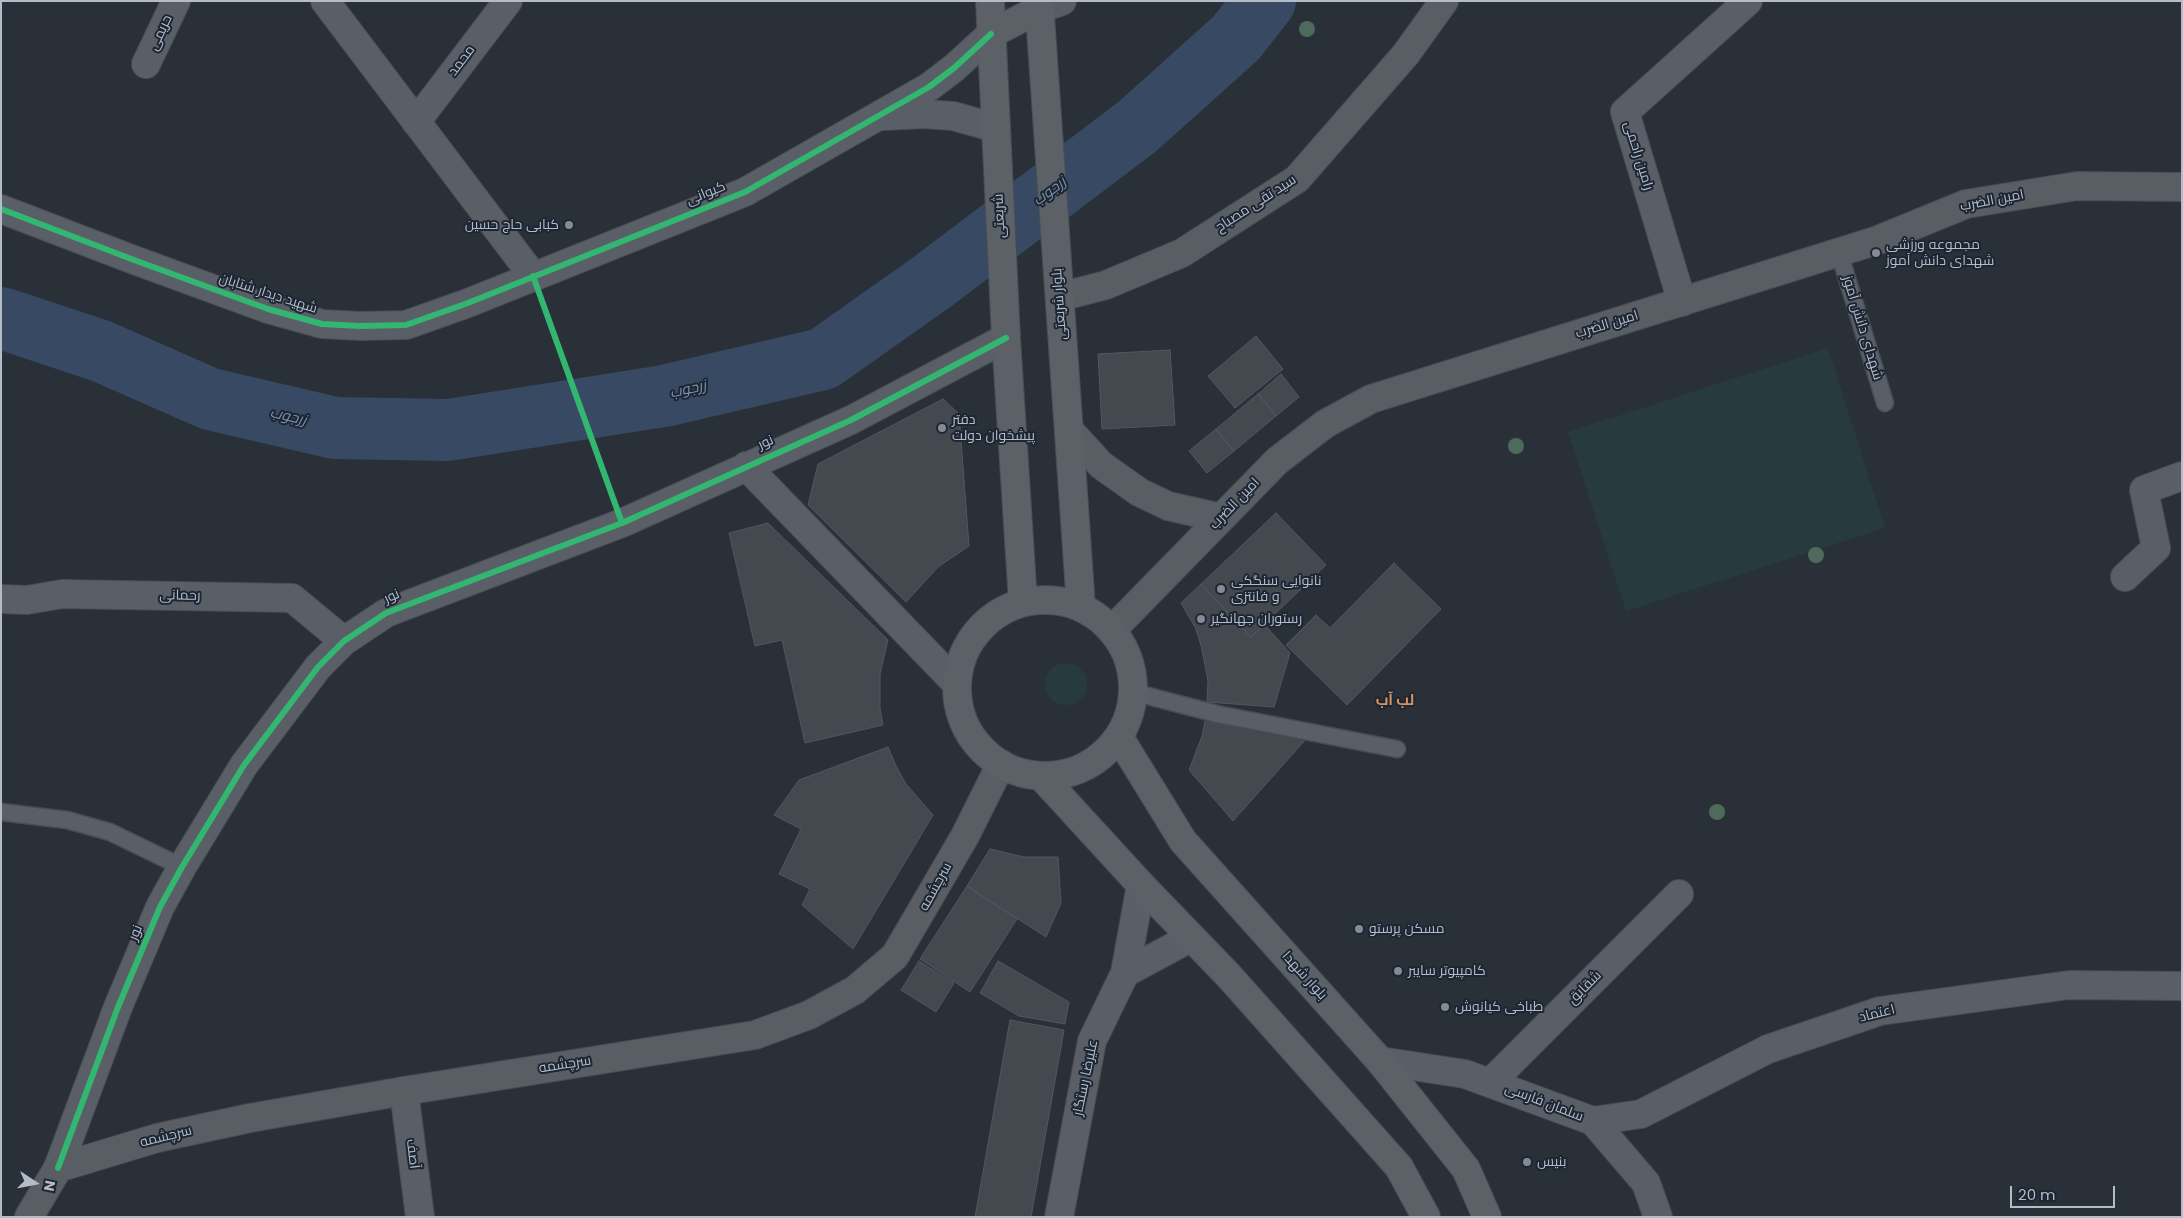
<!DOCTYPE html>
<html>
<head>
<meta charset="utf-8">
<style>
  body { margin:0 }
  #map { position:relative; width:2183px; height:1218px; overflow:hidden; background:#2a3038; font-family:Poppins,sans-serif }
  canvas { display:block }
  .frame { position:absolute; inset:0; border:2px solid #b4bcc9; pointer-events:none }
  .north { position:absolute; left:10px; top:1158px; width:50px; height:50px; -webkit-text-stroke:4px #1d2633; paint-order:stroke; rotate:101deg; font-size:14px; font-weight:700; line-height:20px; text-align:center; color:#b4bcc9 }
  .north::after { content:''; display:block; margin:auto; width:18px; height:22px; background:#b4bcc9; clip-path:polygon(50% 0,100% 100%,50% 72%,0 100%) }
  .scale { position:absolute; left:2010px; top:1186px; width:105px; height:22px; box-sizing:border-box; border:2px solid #b4bcc9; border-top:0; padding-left:6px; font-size:15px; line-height:18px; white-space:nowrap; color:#b4bcc9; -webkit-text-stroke:4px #1d2633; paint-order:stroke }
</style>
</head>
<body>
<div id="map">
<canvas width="2183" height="1218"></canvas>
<div class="frame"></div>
<div class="north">N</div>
<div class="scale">20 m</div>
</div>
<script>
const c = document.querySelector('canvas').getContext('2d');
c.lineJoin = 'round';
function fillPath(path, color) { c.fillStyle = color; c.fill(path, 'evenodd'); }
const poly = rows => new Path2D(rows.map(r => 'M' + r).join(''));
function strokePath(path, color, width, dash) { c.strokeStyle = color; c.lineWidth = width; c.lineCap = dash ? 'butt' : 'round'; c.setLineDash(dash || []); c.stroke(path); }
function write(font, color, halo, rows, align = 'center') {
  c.font = font + ' Poppins,Cairo,sans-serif'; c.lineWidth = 4; c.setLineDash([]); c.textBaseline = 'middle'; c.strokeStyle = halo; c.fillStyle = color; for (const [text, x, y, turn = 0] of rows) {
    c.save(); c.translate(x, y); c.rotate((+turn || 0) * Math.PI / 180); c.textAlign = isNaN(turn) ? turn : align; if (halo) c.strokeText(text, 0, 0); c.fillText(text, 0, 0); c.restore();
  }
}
fillPath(poly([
  [1828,348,1885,528,1626,611,1568,432],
  '1045 684a21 21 0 1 1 42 0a21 21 0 1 1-42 0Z'
]), '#273a3e');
strokePath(poly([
  [1,318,101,351,210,399,335,428,448,430,664,396,823,359,932,282,1138,126,1236,38,1265,1]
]), '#384963', 62);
const building = poly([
  [1256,336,1283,369,1235,408,1208,376,1256,336],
  [1170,350,1175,425,1102,429,1098,354,1170,350],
  [1281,374,1299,397,1276,416,1258,394,1281,374],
  [1258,394,1276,416,1234,451,1216,429,1258,394],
  [943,399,959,414,969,546,938,567,906,602,808,505,818,464,943,399],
  [1216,429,1234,451,1207,473,1189,451,1216,429],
  [1276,513,1326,565,1251,637,1201,584,1276,513],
  [768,523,888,640,880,674,880,708,883,725,805,743,782,640,755,646,729,533,768,523],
  [1394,563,1441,609,1347,705,1286,645,1316,615,1330,628,1394,563],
  [1201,584,1251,637,1264,624,1290,653,1274,707,1207,702,1208,681,1201,645,1195,627,1181,603,1201,584],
  [1206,717,1307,738,1233,821,1189,770,1202,736,1206,717],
  [888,747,896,766,906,784,933,815,853,949,802,905,810,889,779,874,801,829,774,815,799,780,888,747],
  [990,849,1024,857,1058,857,1061,903,1046,937,967,886,990,849],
  [967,886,1017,919,970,992,920,959,967,886],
  [919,961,954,983,936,1012,901,990,919,961],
  [998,961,1069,1002,1065,1024,1019,1016,980,993,998,961],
  [1010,1020,1064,1030,1031,1217,975,1217,1010,1020]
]);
fillPath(building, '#444950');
strokePath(building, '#52575f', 1);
const service = poly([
  [1839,252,1885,403],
  [1133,692,1217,714,1397,749],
  [1,812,67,820,110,832,182,867]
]);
const minor = poly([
  [325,1,533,276],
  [146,64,176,1],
  [416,122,508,1],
  [1682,302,1625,112,1748,1],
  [746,466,957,684],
  [2125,577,2156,548,2144,490,2182,476],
  [1,599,27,600,62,594,292,598,344,641],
  [1125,973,1190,938],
  [1380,1061,1465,1074,1593,1121,1646,1183,1658,1217],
  [1490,1083,1679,894],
  [404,1091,420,1217],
  [1593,1121,1641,1114,1768,1049,1880,1011,2069,985,2182,986],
  [58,1168,118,1007,160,907,182,867,244,765,318,667,344,641,386,613,622,523,851,420,1006,338],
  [1059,1217,1092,1041,1125,973,1141,885]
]);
const tertiary = poly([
  [883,116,924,114,953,116,996,128],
  [1,209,134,260,268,309,322,324,360,326,406,325,468,303,745,192,929,87,954,68,991,34]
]);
const secondary = poly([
  [1039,9,1062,1],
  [1060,297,1106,285,1182,253,1297,179,1406,54,1444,1],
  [1069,430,1101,465,1139,492,1168,506,1221,518],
  [1112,630,1277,461,1325,424,1371,399,1878,240,1966,204,2077,186,2182,187],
  [29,1217,58,1168,157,1138,250,1118,404,1091,755,1035,809,1015,855,990,895,956,965,836,1001,764]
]);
const primary = poly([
  [990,1,1006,338,1023,602],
  [1039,1,1081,607],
  [991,34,1039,9],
  '957 688a88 88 0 1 1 176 0a88 88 0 1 1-176 0Z',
  [1119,737,1183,841,1380,1061,1466,1169,1487,1217],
  [1042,777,1141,885,1228,975,1399,1167,1426,1217]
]);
strokePath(service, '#484c53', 19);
strokePath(minor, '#484c53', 30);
strokePath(tertiary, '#484c53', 30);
strokePath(secondary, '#484c53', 30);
strokePath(primary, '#484c55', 30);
strokePath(service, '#5a5e66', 16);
strokePath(minor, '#5a5e66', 28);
strokePath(tertiary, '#5a5e66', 28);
strokePath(secondary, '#595d64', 28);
strokePath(primary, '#5c6168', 28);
strokePath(poly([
  [1,209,134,260,268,309,322,324,360,326,406,325,468,303,745,192,929,87,954,68,991,34],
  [533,276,622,523],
  [58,1168,118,1007,160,907,182,867,244,765,318,667,344,641,386,613,622,523,851,420,1006,338]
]), '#33b770', 6);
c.fillStyle = '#4e6a5a';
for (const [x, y] of [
  [1307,29],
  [1516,446],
  [1816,555],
  [1717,812]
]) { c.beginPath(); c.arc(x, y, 8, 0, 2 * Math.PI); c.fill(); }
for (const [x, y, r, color] of [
  [569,225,5,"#848b96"],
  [1876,253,5,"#848b96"],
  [942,428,5,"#848b96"],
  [1221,589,5,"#848b96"],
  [1201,619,5,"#848b96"],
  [1359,929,5,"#848b96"],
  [1398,971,5,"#848b96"],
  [1445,1007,5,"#848b96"],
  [1527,1162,5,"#848b96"]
]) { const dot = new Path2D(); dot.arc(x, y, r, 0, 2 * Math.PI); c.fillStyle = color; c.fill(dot); strokePath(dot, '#1d2633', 2); }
write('14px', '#b4bcc9', '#1d2633', [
  ["حریمی",161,33,-65],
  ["محمد",462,61,-53],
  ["رامین راحمی",1638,156,73],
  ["کیوانی",706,194,-22],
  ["امین الضرب",1992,201,-11],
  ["سید تقی مصباح",1256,204,-33],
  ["شریعتی",1000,216,-93],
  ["شهید دیدار شتابان",268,294,18],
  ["بلوار شریعتی",1060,304,-94],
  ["امین الضرب",1607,325,-17],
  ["شهدای دانش آموز",1862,328,73],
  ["نور",766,443,-24],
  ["امین الضرب",1235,504,-46],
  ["رحمانی",180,596,1],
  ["نور",392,597,-24],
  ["سرچشمه",936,887,-61],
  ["نور",136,933,-67],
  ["بلوار شهدا",1304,976,48],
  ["شقایق",1585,988,-45],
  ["اعتماد",1877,1014,-14],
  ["سرچشمه",565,1065,-9],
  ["علیرضا رستگار",1086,1078,-78],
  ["سلمان فارسی",1544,1103,21],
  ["سرچشمه",166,1137,-14],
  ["آصف",412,1154,83]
]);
write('14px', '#b4bcc9', '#1d2633', [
  ["کبابی حاج حسین",559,225,"right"],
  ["مجموعه ورزشی",1886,245],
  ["شهدای دانش آموز",1886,261],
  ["دفتر",952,420],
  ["پیشخوان دولت",952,436],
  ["نانوایی سنگکی",1231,581],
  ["و فانتزی",1231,597],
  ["رستوران جهانگیر",1211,619],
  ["مسکن پرستو",1369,929],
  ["کامپیوتر سایبر",1408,971],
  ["طباخی کیانوش",1455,1007],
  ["بنیس",1537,1162]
], 'left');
write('italic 15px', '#7c92b1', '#1d2633', [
  ["زرجوب",1050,192,-37],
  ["زرجوب",688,390,-13],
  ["زرجوب",288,417,13]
]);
write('bold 15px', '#d59563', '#1d2633', [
  ["لب آب",1395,701]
]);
</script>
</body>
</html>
